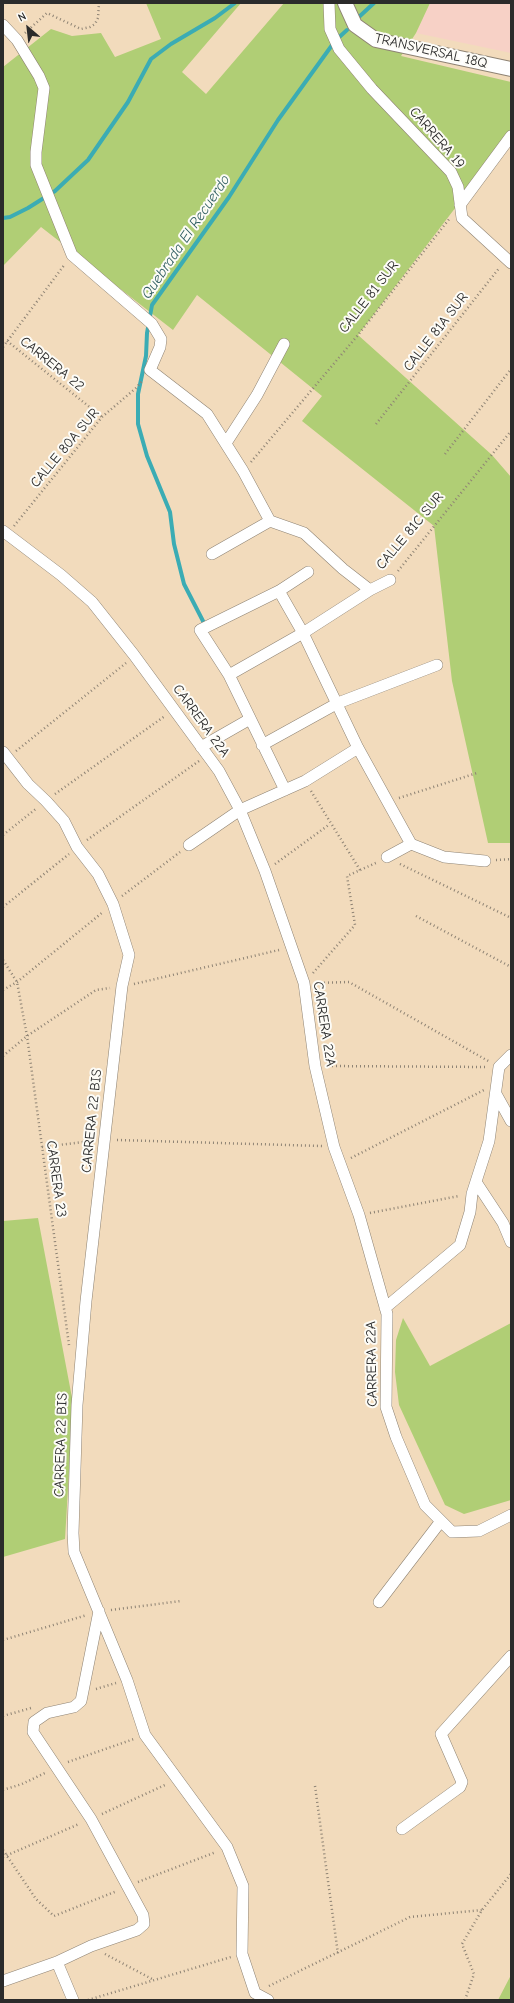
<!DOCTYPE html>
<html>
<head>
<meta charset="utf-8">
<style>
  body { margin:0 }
  #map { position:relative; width:514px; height:2003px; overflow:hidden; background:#f2dbbc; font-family:"Comic Neue",sans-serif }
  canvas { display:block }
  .frame { position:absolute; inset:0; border:4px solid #2b2b2b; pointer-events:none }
  .north { position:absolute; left:8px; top:8px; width:40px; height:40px; -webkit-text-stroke:3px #fdfcf7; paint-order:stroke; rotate:332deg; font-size:11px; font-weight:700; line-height:16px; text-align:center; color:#2b2b2b }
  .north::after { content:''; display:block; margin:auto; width:14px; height:18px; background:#2b2b2b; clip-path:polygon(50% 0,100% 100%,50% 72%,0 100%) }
</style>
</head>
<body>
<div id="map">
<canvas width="514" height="2003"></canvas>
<div class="frame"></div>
<div class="north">N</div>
</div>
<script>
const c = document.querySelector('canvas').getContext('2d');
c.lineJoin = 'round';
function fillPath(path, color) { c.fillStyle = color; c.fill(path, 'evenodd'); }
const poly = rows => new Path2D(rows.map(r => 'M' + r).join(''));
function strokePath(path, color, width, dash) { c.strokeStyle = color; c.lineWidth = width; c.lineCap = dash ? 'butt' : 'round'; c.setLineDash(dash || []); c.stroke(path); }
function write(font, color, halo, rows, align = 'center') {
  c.font = font + ' "Comic Neue",sans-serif'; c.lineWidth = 4; c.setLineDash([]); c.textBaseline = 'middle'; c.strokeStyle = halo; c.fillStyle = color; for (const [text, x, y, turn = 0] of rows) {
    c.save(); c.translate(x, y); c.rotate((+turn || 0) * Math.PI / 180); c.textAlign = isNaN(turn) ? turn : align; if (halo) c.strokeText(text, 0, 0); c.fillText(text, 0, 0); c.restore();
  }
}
fillPath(poly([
  [430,3,511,3,511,53,416,33]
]), '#f7d1c6');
fillPath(poly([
  [146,3,241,3,182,72,206,94,284,3,430,3,416,33,401,56,511,82,511,135,358,335,492,455,511,477,511,843,488,843,452,681,434,526,302,421,322,396,197,295,173,330,41,227,3,266,3,67,51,29,72,36,101,33,115,57,161,39],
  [38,1218,73,1403,65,1539,3,1557,3,1221],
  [403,1318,430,1366,511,1323,511,1500,464,1514,445,1505,399,1405,395,1372,396,1340],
  [511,1975,511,2000,498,2000]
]), '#b0ce75');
strokePath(poly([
  [360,16,374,3],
  [3,218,10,217,28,208,55,191,88,160,128,102,151,59,171,44,215,18,235,3],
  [204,623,184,584,174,544,170,512,147,456,138,424,138,394,146,356,147,333,152,305,229,197,278,120,335,41,347,30]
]), '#3bacb4', 4);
const minor = poly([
  [329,3,330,29,339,49,372,89,451,172,458,187,462,218,511,263],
  [3,25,17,40,39,76,44,88,36,152,36,165,72,255,152,324,161,339,160,347,150,370,207,414,243,471,270,521],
  [460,205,511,136],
  [226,443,257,395,284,344],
  [3,531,61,575,92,602,134,655,219,771,240,810,265,871,304,983,315,1066,334,1147,359,1215,387,1314,386,1407,396,1437,425,1505,452,1532,479,1531,511,1515],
  [212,554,270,521,304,533,343,569,370,590],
  [279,591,303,633,358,748,411,844,387,857],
  [229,675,303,633,370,590,390,580],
  [262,745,338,703,437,665],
  [201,747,250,719],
  [3,752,28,784,46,801,64,821,77,847,98,874,113,904,129,955,122,986,86,1301,77,1405,73,1533,74,1552,127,1680,145,1735,227,1847,243,1886,242,1954,255,1993,268,2000],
  [285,790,229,675,200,630,279,591,308,572],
  [411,844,444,857,485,861],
  [189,845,240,810,305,781,358,748],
  [496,1094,511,1121],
  [476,1182,503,1223,511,1242],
  [385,1308,460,1245,470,1212,472,1194,489,1141,499,1067,511,1055],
  [379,1602,441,1521],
  [402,1829,460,1787,462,1782,441,1734,511,1656],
  [57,1962,73,2000],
  [3,1981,57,1962,91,1946,137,1930,144,1924,143,1915,91,1819,33,1732,34,1722,47,1713,74,1707,81,1701,99,1611]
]);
const tertiary = poly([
  [345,3,355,25,376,40,511,69]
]);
strokePath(minor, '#8e8374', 12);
strokePath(tertiary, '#8e8374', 16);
strokePath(poly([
  [25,33,47,13,81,29,90,27,95,24,98,18,99,3],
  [7,341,102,417],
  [3,347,65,264],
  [376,424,500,267],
  [445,454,511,369],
  [251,462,358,335,450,218],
  [14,526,102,417,136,388,143,380],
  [398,571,511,431],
  [16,751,126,663],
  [311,791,360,870],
  [55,794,165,716],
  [399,798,477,773],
  [3,835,37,808],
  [87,840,199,761],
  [496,860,511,859],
  [275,864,330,824],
  [400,864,511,918],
  [122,896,180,852],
  [3,907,69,854],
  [416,916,511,967],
  [3,960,17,982,27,1036,69,1345],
  [313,973,355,925,347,876,378,862],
  [316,983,349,982,490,1062],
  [134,984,279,950],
  [3,990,17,982,103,912],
  [3,1056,27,1036,96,990,110,988],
  [328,1066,487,1067],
  [117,1140,322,1146],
  [42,1147,92,1141],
  [351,1158,484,1090],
  [370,1213,459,1196],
  [111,1610,181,1601],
  [3,1640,87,1615],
  [96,1689,116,1683],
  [3,1716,31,1708],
  [68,1762,134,1739],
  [315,1786,338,1954],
  [3,1790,22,1784,47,1772],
  [102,1814,167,1784],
  [3,1850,36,1899,54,1916,117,1891],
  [3,1857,79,1824],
  [138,1882,216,1852],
  [105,1954,152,1979],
  [269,1986,410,1917,482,1910],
  [88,2000,231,1957],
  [465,2000,474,1974,462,1944,482,1910,511,1874]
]), '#8e8374', 2.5, [1, 3]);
strokePath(minor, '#fff', 11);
strokePath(tertiary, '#fff', 14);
write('14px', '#2b2b2b', '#fdfcf7', [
  ["TRANSVERSAL 18Q",431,51,13],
  ["CARRERA 19",437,138,49],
  ["CALLE 81 SUR",369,297,-52],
  ["CALLE 81A SUR",436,332,-52],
  ["CARRERA 22",52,364,39],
  ["CALLE 80A SUR",65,448,-50],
  ["CALLE 81C SUR",410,531,-50],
  ["CARRERA 22A",201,721,54],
  ["CARRERA 22A",324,1024,81],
  ["CARRERA 22 BIS",92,1121,-84],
  ["CARRERA 23",56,1179,82],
  ["CARRERA 22A",372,1364,-91],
  ["CARRERA 22 BIS",61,1445,-88]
]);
write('italic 15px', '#315f62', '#fdfcf7', [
  ["Quebrada El Recuerdo",186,237,-56]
]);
</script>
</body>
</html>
